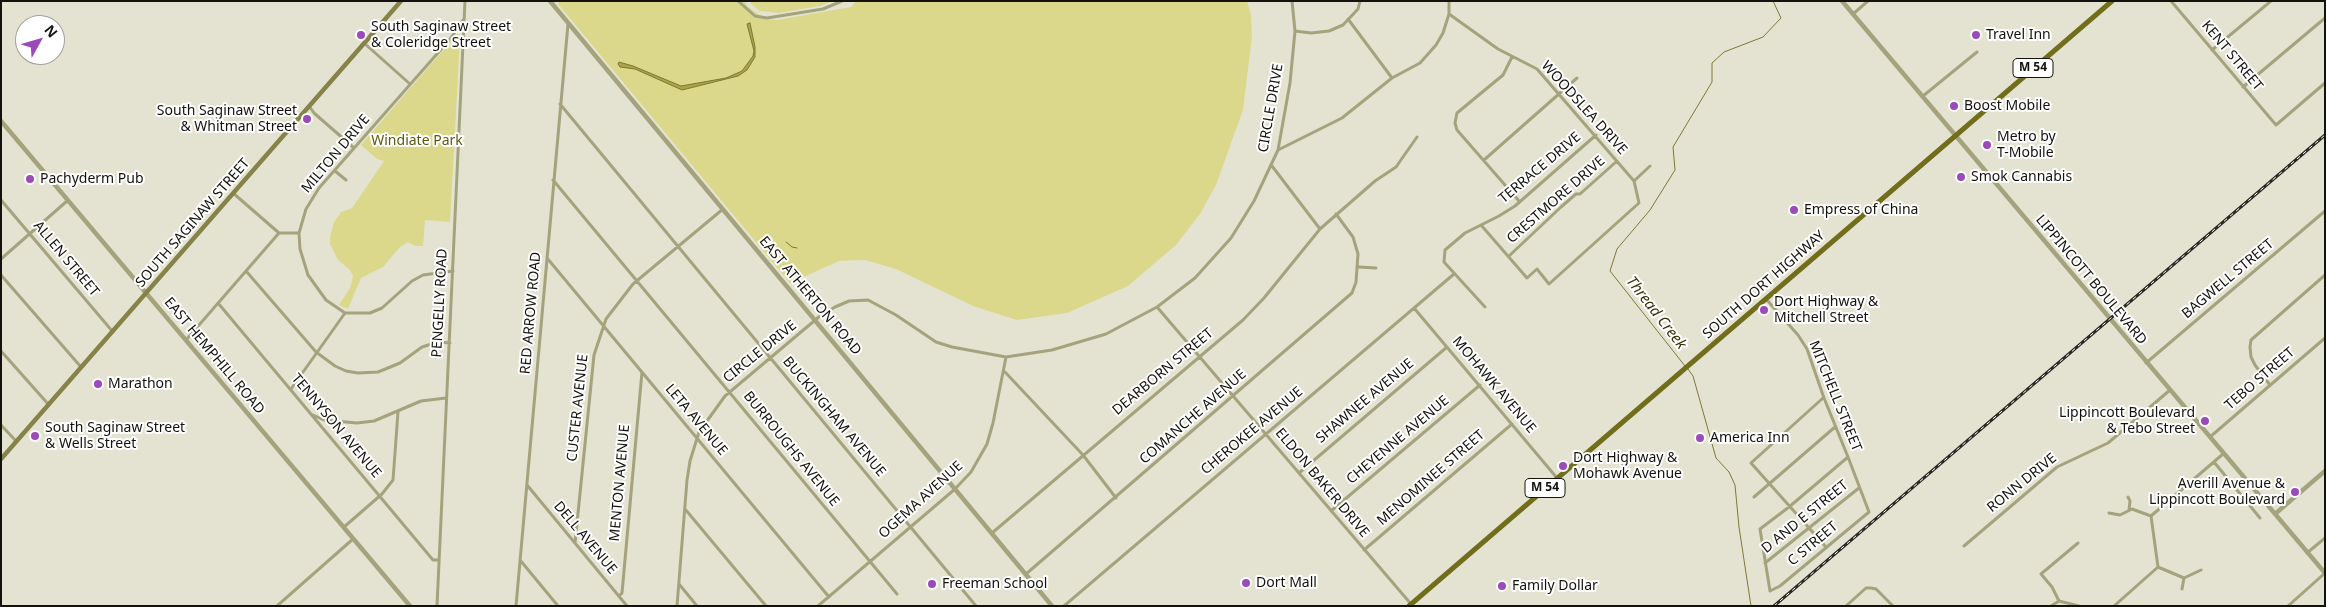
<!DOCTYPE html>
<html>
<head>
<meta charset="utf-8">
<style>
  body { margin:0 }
  #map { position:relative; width:2326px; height:607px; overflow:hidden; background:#e4e3d2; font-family:"Noto Sans",sans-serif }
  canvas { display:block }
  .frame { position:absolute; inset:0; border:2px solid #13120d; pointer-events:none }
  .north { position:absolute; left:15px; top:15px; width:50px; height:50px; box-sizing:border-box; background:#fff; border:1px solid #a1a09e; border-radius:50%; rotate:51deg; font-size:14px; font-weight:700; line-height:20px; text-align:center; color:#13120d }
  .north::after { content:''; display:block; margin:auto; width:18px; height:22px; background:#9b4ab9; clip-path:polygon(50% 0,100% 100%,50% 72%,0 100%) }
</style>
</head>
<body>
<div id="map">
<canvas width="2326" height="607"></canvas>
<div class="frame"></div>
<div class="north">N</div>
</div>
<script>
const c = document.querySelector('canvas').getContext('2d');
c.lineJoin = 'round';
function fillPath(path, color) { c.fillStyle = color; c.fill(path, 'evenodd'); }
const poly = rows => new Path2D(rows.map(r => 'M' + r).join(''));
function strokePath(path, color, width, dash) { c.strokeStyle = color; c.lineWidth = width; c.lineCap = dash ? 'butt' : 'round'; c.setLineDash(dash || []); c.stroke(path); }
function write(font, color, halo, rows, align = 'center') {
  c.font = font + ' "Noto Sans",sans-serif'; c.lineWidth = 4; c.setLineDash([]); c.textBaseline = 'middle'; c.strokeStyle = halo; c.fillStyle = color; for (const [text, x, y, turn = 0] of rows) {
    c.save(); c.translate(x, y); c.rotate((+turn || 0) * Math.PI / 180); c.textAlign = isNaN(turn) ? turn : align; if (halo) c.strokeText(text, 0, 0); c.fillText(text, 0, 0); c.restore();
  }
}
fillPath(poly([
  [560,1,745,1,747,6,765,19,777,20,851,7,856,1,1247,1,1251,15,1252,36,1243,110,1216,185,1200,214,1176,245,1128,286,1067,313,1017,320,973,306,896,269,865,260,839,261,790,283,558,4],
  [751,1,832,1,820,6,779,13,760,11,751,4],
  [457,34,459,34,460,38,450,222,425,220,423,246,415,246,408,242,400,247,383,267,361,278,348,309,339,305,350,288,353,276,350,270,338,260,330,244,330,237,334,222,341,212,352,208,384,161,377,159,361,145]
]), '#dbd88c');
const water = poly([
  [750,23,755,47,755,57,747,70,738,76,682,90,635,69,620,67,618,64,619,62,633,66,681,86,726,78,742,71,753,56,754,51,747,24,750,23]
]);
fillPath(water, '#aaa445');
strokePath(water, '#7d7834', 1);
strokePath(poly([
  [786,242,792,247,797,248],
  [1685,366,1610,271,1617,249,1650,210,1675,170,1673,147,1712,82,1712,63,1724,52,1763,37,1781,18,1773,1],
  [1688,369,1693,376,1716,458,1729,472,1735,485,1739,527,1751,606]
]), '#7d7834', 1);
strokePath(poly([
  [738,1,755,16,767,18,823,9,842,1],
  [1449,1,1449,14,1498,49,1537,69,1634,181,1639,203,1549,284,1537,269,1527,278,1481,225],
  [2171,1,2276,125,2325,83],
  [1853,14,1868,1],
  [1348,19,1392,78],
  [1295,31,1311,33,1329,31,1343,25,1358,9,1360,1],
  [364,43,410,84],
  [2212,50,2271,1],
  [1512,57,1503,75,1457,113,1455,123,1457,130,1519,201],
  [2243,87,2325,18],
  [1923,96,1977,52],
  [560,104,976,606],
  [309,106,314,113,354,148],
  [1278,150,1342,118,1392,78,1420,63,1436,45,1443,33,1449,14],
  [1484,160,1577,78],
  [1272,166,1320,229],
  [335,171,346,180],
  [553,180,897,594],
  [1634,181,1650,166],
  [233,193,279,233],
  [1,200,113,332],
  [1509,256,1561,207,1576,194,1580,194,1617,161],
  [547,258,829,597],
  [1,259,67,201],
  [1359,267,1376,268],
  [246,271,316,352,335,366,346,371,358,373,378,372,400,363,422,347,438,342,450,343],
  [453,271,423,275,412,281,382,308,370,313,345,313,326,300,308,275,300,249,299,233,306,209,319,188,451,38,463,20],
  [1,275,81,367],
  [1766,299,1798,335,1807,349,1824,398,1848,457,1869,512,1780,586,1770,591,1760,529,1789,507,1848,457],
  [218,303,433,560,439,560],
  [1157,307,1411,604],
  [1485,307,1444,262,1445,250,1465,233,1499,216,1515,206,1596,135],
  [1414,308,1557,478],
  [186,340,279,233,299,233],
  [1,351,49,405],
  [2146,363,2325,211],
  [1005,372,1083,455,1116,498],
  [2270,385,2255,365,2251,357,2250,347,2251,340,2325,275],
  [291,389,345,313],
  [1823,398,1751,463,1826,547],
  [313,415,324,420,357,423,374,421,421,401,446,398],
  [1,425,16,441],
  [2210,437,2325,338],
  [2214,462,2260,518],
  [1299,473,1447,347],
  [527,485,627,606],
  [1754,497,1835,427],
  [2128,497,2130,501,2129,510],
  [685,509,766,606],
  [1331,511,1480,385],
  [2109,513,2120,515,2132,509,2151,516],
  [344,527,382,494,393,480,398,412],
  [992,533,1243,320,1264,298,1320,229,1375,181,1396,167,1417,137],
  [575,543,594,355,606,319,633,284,723,209],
  [1964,546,2057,467,2108,443,2170,390],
  [1364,550,1512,424],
  [2307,553,2325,538],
  [520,560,558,606],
  [1765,563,1859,488],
  [2158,567,2184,578],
  [1026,574,1352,293,1356,282,1358,254,1353,237,1336,214],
  [2184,578,2201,570],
  [679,584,697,606],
  [2182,589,2184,578],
  [619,596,622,593,642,372],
  [2059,601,2052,587,2041,574,2078,543],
  [277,606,353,539],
  [437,606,465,1],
  [516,606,568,24],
  [677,606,687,480,690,461,699,432,725,396,820,316,835,307,849,301,868,300,896,315,936,342,952,347,1006,357,1052,350,1106,334,1157,307,1195,278,1231,238,1254,201,1278,150,1290,83,1295,31,1292,1],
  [818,606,955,489,971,472,987,444,993,423,1006,357],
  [1064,606,1454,274],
  [1846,606,1866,588,1871,588,1876,589,1893,606],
  [2051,606,2059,601,2079,606],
  [2114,606,2158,567,2151,516,2223,454],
  [2288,606,2325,573]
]), '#a4a37d', 3);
strokePath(poly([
  [550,1,1052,606],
  [1842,1,2325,573],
  [1,121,410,606],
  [2275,514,2325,471]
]), '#a4a37d', 4.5);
strokePath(poly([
  [1,459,401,1]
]), '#868349', 4.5);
strokePath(poly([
  [1409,606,2112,1]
]), '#716d1b', 5);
const rail = poly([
  [1774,606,2325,135]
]);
strokePath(rail, '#292822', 3);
strokePath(rail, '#fff', 1, [4]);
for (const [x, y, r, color] of [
  [361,35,5,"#9b4ab9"],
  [1976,35,5,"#9b4ab9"],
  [1954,106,5,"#9b4ab9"],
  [307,119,5,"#9b4ab9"],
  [1987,145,5,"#9b4ab9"],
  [1961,177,5,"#9b4ab9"],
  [30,179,5,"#9b4ab9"],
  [1794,210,5,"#9b4ab9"],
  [1764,310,5,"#9b4ab9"],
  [98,384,5,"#9b4ab9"],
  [2205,421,5,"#9b4ab9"],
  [35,436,5,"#9b4ab9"],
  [1700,438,5,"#9b4ab9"],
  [1563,466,5,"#9b4ab9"],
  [2295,492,5,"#9b4ab9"],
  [1246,583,5,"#9b4ab9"],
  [932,584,5,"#9b4ab9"],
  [1502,586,5,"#9b4ab9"]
]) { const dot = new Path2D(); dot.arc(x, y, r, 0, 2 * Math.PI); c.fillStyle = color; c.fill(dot); strokePath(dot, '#fff', 2); }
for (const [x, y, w] of [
  [2033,68,40],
  [1545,488,40]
]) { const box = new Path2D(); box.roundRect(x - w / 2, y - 9.5, w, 19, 4); c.fillStyle = '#fff'; c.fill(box); strokePath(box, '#13120d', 1); }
write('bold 12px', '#13120d', null, [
  ["M 54",2033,68],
  ["M 54",1545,488]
]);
write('14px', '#13120d', '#fff', [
  ["South Saginaw Street",371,27],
  ["& Coleridge Street",371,43],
  ["Travel Inn",1986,35],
  ["Boost Mobile",1964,106],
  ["South Saginaw Street",297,111,"right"],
  ["& Whitman Street",297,127,"right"],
  ["Metro by",1997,137],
  ["T-Mobile",1997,153],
  ["Smok Cannabis",1971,177],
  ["Pachyderm Pub",40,179],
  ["Empress of China",1804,210],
  ["Dort Highway &",1774,302],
  ["Mitchell Street",1774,318],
  ["Marathon",108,384],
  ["Lippincott Boulevard",2195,413,"right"],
  ["& Tebo Street",2195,429,"right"],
  ["South Saginaw Street",45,428],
  ["& Wells Street",45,444],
  ["America Inn",1710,438],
  ["Dort Highway &",1573,458],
  ["Mohawk Avenue",1573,474],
  ["Averill Avenue &",2285,484,"right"],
  ["Lippincott Boulevard",2285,500,"right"],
  ["Dort Mall",1256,583],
  ["Freeman School",942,584],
  ["Family Dollar",1512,586]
], 'left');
write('14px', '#13120d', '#fff', [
  ["KENT STREET",2232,56,50],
  ["CIRCLE DRIVE",1271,108,-80],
  ["WOODSLEA DRIVE",1584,108,48],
  ["MILTON DRIVE",336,154,-50],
  ["TERRACE DRIVE",1540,168,-40],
  ["CRESTMORE DRIVE",1556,200,-41],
  ["SOUTH SAGINAW STREET",193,223,-49],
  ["ALLEN STREET",66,259,50],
  ["BAGWELL STREET",2228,279,-40],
  ["LIPPINCOTT BOULEVARD",2091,280,50],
  ["SOUTH DORT HIGHWAY",1764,285,-41],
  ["EAST ATHERTON ROAD",810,296,50],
  ["PENGELLY ROAD",440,303,-87],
  ["RED ARROW ROAD",531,313,-85],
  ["CIRCLE DRIVE",760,352,-39],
  ["EAST HEMPHILL ROAD",214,356,50],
  ["DEARBORN STREET",1163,372,-40],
  ["TEBO STREET",2260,379,-41],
  ["MOHAWK AVENUE",1494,385,50],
  ["MITCHELL STREET",1835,396,68],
  ["SHAWNEE AVENUE",1365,401,-40],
  ["CUSTER AVENUE",578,408,-84],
  ["BUCKINGHAM AVENUE",834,417,50],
  ["COMANCHE AVENUE",1193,417,-41],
  ["LETA AVENUE",696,420,50],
  ["TENNYSON AVENUE",336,426,50],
  ["CHEROKEE AVENUE",1252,431,-40],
  ["CHEYENNE AVENUE",1398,440,-40],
  ["BURROUGHS AVENUE",791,449,51],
  ["MENOMINEE STREET",1431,478,-41],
  ["MENTON AVENUE",620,483,-85],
  ["ELDON BAKER DRIVE",1322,483,50],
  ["RONN DRIVE",2022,483,-39],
  ["OGEMA AVENUE",921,500,-42],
  ["D AND E STREET",1805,517,-39],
  ["DELL AVENUE",585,538,50],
  ["C STREET",1813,544,-40]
]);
write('14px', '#5d5811', '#fff', [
  ["Windiate Park",417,141]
]);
write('italic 15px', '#363309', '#fff', [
  ["Thread Creek",1656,313,52]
]);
</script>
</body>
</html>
